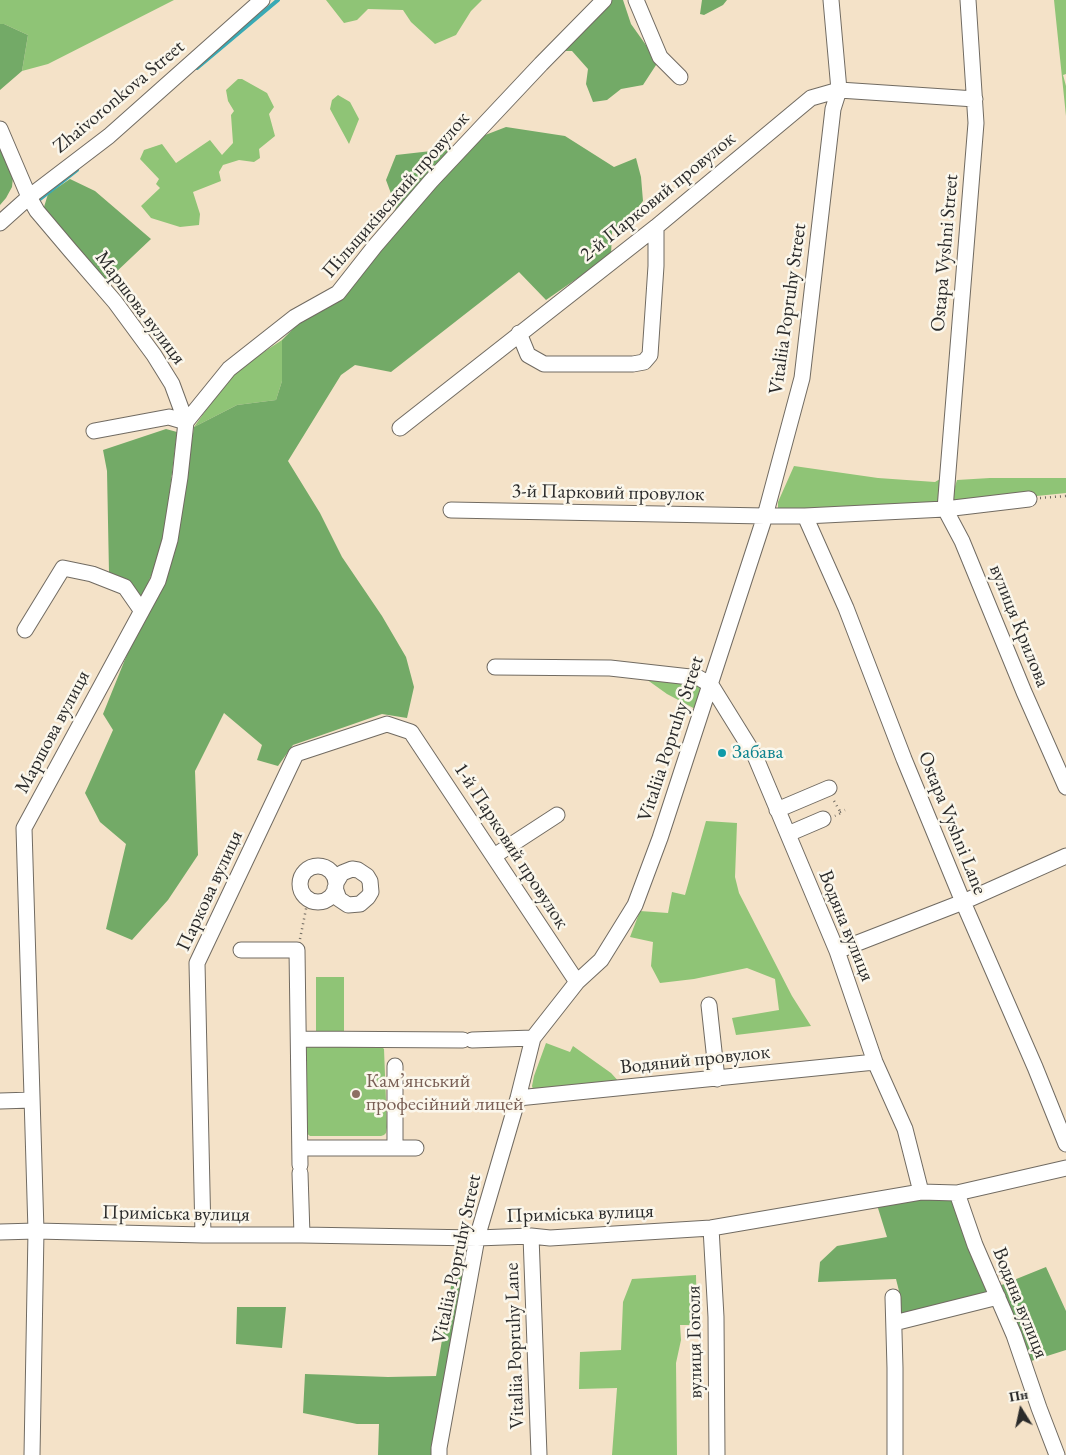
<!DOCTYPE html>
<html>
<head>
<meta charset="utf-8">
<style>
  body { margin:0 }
  #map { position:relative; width:1066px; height:1455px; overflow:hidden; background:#f4e2c8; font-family:"EB Garamond",serif }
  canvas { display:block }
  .north { position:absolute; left:996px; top:1385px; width:50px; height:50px; -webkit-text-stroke:4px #fbf7ec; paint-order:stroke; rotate:350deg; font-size:14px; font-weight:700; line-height:20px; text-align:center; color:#2b2b2b }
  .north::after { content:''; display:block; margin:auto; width:18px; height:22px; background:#2b2b2b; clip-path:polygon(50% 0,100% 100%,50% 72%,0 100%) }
</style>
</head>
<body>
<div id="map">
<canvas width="1066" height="1455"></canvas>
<div class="north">Пн</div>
</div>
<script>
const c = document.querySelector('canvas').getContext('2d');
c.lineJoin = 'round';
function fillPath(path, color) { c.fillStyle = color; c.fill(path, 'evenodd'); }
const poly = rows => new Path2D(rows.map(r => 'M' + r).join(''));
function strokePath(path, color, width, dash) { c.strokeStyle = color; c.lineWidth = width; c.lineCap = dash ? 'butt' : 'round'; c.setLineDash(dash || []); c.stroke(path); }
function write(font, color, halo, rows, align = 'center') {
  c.font = font + ' "EB Garamond",serif'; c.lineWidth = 5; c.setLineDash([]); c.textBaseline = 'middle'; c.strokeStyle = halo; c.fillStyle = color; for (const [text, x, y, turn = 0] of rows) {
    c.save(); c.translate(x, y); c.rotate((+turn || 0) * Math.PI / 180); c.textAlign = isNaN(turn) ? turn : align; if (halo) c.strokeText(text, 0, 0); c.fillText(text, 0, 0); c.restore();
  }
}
fillPath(poly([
  [0,0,174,0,48,64,22,71,28,35,4,24,0,24],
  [326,0,482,0,471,11,456,35,435,44,411,22,403,10,368,9,357,20,344,23],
  [1054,0,1066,0,1066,74,1063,75,1066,86,1066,116],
  [238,79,242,79,267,93,274,107,269,114,275,136,259,149,260,158,254,162,239,160,223,165,219,172,221,181,193,192,200,214,199,225,180,227,151,218,141,206,160,188,156,184,159,179,140,159,144,150,162,144,176,163,210,140,222,155,233,143,231,115,234,111,228,101,226,90],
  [338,95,350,102,359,119,349,144,330,109,332,100],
  [282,340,282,381,276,400,237,405,194,427,232,373],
  [794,466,878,478,935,482,945,476,942,506,783,513,778,508,778,502],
  [990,478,1066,478,1066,493,949,505,957,480],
  [639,674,707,687,699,711,667,694],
  [706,821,737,823,735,877,739,893,792,996,811,1026,736,1035,732,1018,779,1010,775,979,747,968,694,979,660,983,651,966,653,942,630,937,640,911,668,913,672,892,685,895],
  [316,977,344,977,344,1035,316,1035],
  [546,1043,570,1052,573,1046,611,1073,621,1084,534,1093,532,1086,534,1076],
  [308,1045,382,1047,384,1049,387,1127,386,1133,384,1135,381,1136,310,1136,305,1132,306,1047],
  [696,1275,697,1325,680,1325,681,1340,676,1363,677,1455,612,1455,617,1388,579,1389,580,1352,621,1350,623,1302,632,1279]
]), '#8fc476');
fillPath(poly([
  [610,0,623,0,631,24,658,62,643,85,621,89,607,100,593,102,586,84,588,69,572,51,563,51],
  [702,0,727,0,723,5,704,15,700,14],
  [0,24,4,24,28,35,22,71,0,90],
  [506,127,565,136,614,167,636,158,641,177,643,201,627,221,612,232,611,255,546,300,519,272,391,372,355,365,341,375,288,461,320,513,342,557,382,616,406,657,414,687,407,718,382,714,293,745,278,766,257,760,262,745,224,713,195,771,198,855,168,900,132,940,106,929,126,844,100,822,85,793,113,730,103,714,128,652,174,555,194,427,237,405,276,400,282,381,282,340,302,320,380,250,396,207,386,180,396,155,449,149],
  [0,149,13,177,12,187,6,198,0,205],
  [70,179,95,191,151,239,114,274,105,284,81,258,44,207,48,194],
  [166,429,177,432,163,547,140,602,128,581,109,573,107,471,103,450],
  [921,1196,956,1197,992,1294,899,1319,899,1291,896,1279,818,1282,820,1262,837,1246,887,1237,877,1205],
  [455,1262,465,1269,436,1455,378,1455,379,1424,357,1424,303,1413,305,1374,388,1377,436,1376],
  [1046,1267,1066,1311,1066,1350,1028,1362,999,1286],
  [237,1307,286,1307,282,1348,236,1344]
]), '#73aa67');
strokePath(poly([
  [197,68,278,0],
  [40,199,77,170]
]), '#39aab5', 4);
const minor = poly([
  [636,0,660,57,680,77],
  [0,129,29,197,37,211,70,250,115,302,154,355,172,384,186,422,180,477,170,540,158,581,24,828,36,1231,32,1455],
  [0,223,29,197,109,136,262,0],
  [519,333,528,355,544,364,633,364,644,362,650,355,656,266,656,227],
  [400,428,656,227,811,98,839,90,975,99],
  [94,431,169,417,186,422,229,369,295,317,338,293,375,246,431,181,541,64,604,0],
  [945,509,976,123,968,0],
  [945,509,962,541,1024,692,1066,787],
  [451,510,765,516,805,516,945,509,1029,499],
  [805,516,846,608,904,759,963,902,1035,1067,1066,1144],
  [25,630,63,568,92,574,125,587,141,610],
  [495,667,610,668,699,678,711,685,755,756,837,951,875,1062,905,1129,921,1192],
  [777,810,829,788],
  [788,834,823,819],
  [494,856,557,815],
  '300 884a18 18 0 1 1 36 0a18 18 0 1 1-36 0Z',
  [335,888,339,899,348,905,360,904,368,897,371,892,370,881,367,876,358,870,352,869,342,873,336,883],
  [241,950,297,950,300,1165],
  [837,951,963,902,1066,856],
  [709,1005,717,1079],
  [299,1039,463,1040],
  [472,1040,533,1038],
  [395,1066,395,1148],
  [518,1098,875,1062],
  [0,1101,32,1100],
  [300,1148,416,1148],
  [300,1173,302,1235],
  [957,1193,975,1245,1014,1335,1039,1408,1057,1455],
  [711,1228,716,1317,717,1455],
  [0,1232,36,1231,203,1235,302,1235,477,1238,531,1236,550,1238,711,1228,921,1192,957,1193,1066,1168],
  [203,1235,197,963,296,754,387,724,411,732,577,982],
  [531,1236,539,1455],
  [893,1297,895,1368,895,1455],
  [894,1323,998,1297],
  [439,1455,439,1448,477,1238,518,1098,533,1038,577,982,601,960,635,905,660,838,765,516,802,378,833,109,839,90,831,0]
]);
strokePath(minor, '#716b62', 17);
strokePath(poly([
  [1040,498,1066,496],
  [834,801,841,813,835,816],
  [840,812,845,810],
  [300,939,308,899]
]), '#716b62', 2.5, [1, 4]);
strokePath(minor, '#fff', 15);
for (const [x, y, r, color] of [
  [722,753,5,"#0f9aa8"],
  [356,1094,5,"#8d6e63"]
]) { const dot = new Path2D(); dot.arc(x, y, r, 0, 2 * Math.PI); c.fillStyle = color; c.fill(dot); strokePath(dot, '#fbf7ec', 2); }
write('20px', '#2b2b2b', '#fbf7ec', [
  ["Zhaivoronkova Street",119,97,-40],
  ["Пільщиківський провулок",396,195,-49],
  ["2-й Парковий провулок",658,197,-39],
  ["Ostapa Vyshni Street",945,253,-85],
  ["Маршова вулиця",140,308,53],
  ["Vitaliia Popruhy Street",788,309,-82],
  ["3-й Парковий провулок",608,493,1],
  ["вулиця Крилова",1019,626,68],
  ["Маршова вулиця",53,732,-62],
  ["Vitaliia Popruhy Street",671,739,-72],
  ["Ostapa Vyshni Lane",952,823,68],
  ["1-й Парковий провулок",511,846,57],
  ["Паркова вулиця",210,891,-65],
  ["Водяна вулиця",846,926,68],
  ["Водяний провулок",695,1060,-6],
  ["Приміська вулиця",176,1214,1],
  ["Приміська вулиця",580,1214,-2],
  ["Vitaliia Popruhy Street",457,1259,-78],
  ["Водяна вулиця",1020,1303,68],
  ["вулиця Гоголя",695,1342,-91],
  ["Vitaliia Popruhy Lane",515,1346,-92]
]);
write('20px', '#0d838f', '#fbf7ec', [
  ["Забава",732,753]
], 'left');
write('20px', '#785e54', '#fbf7ec', [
  ["Кам’янський",366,1082],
  ["професійний лицей",366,1105]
], 'left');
</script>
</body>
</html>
